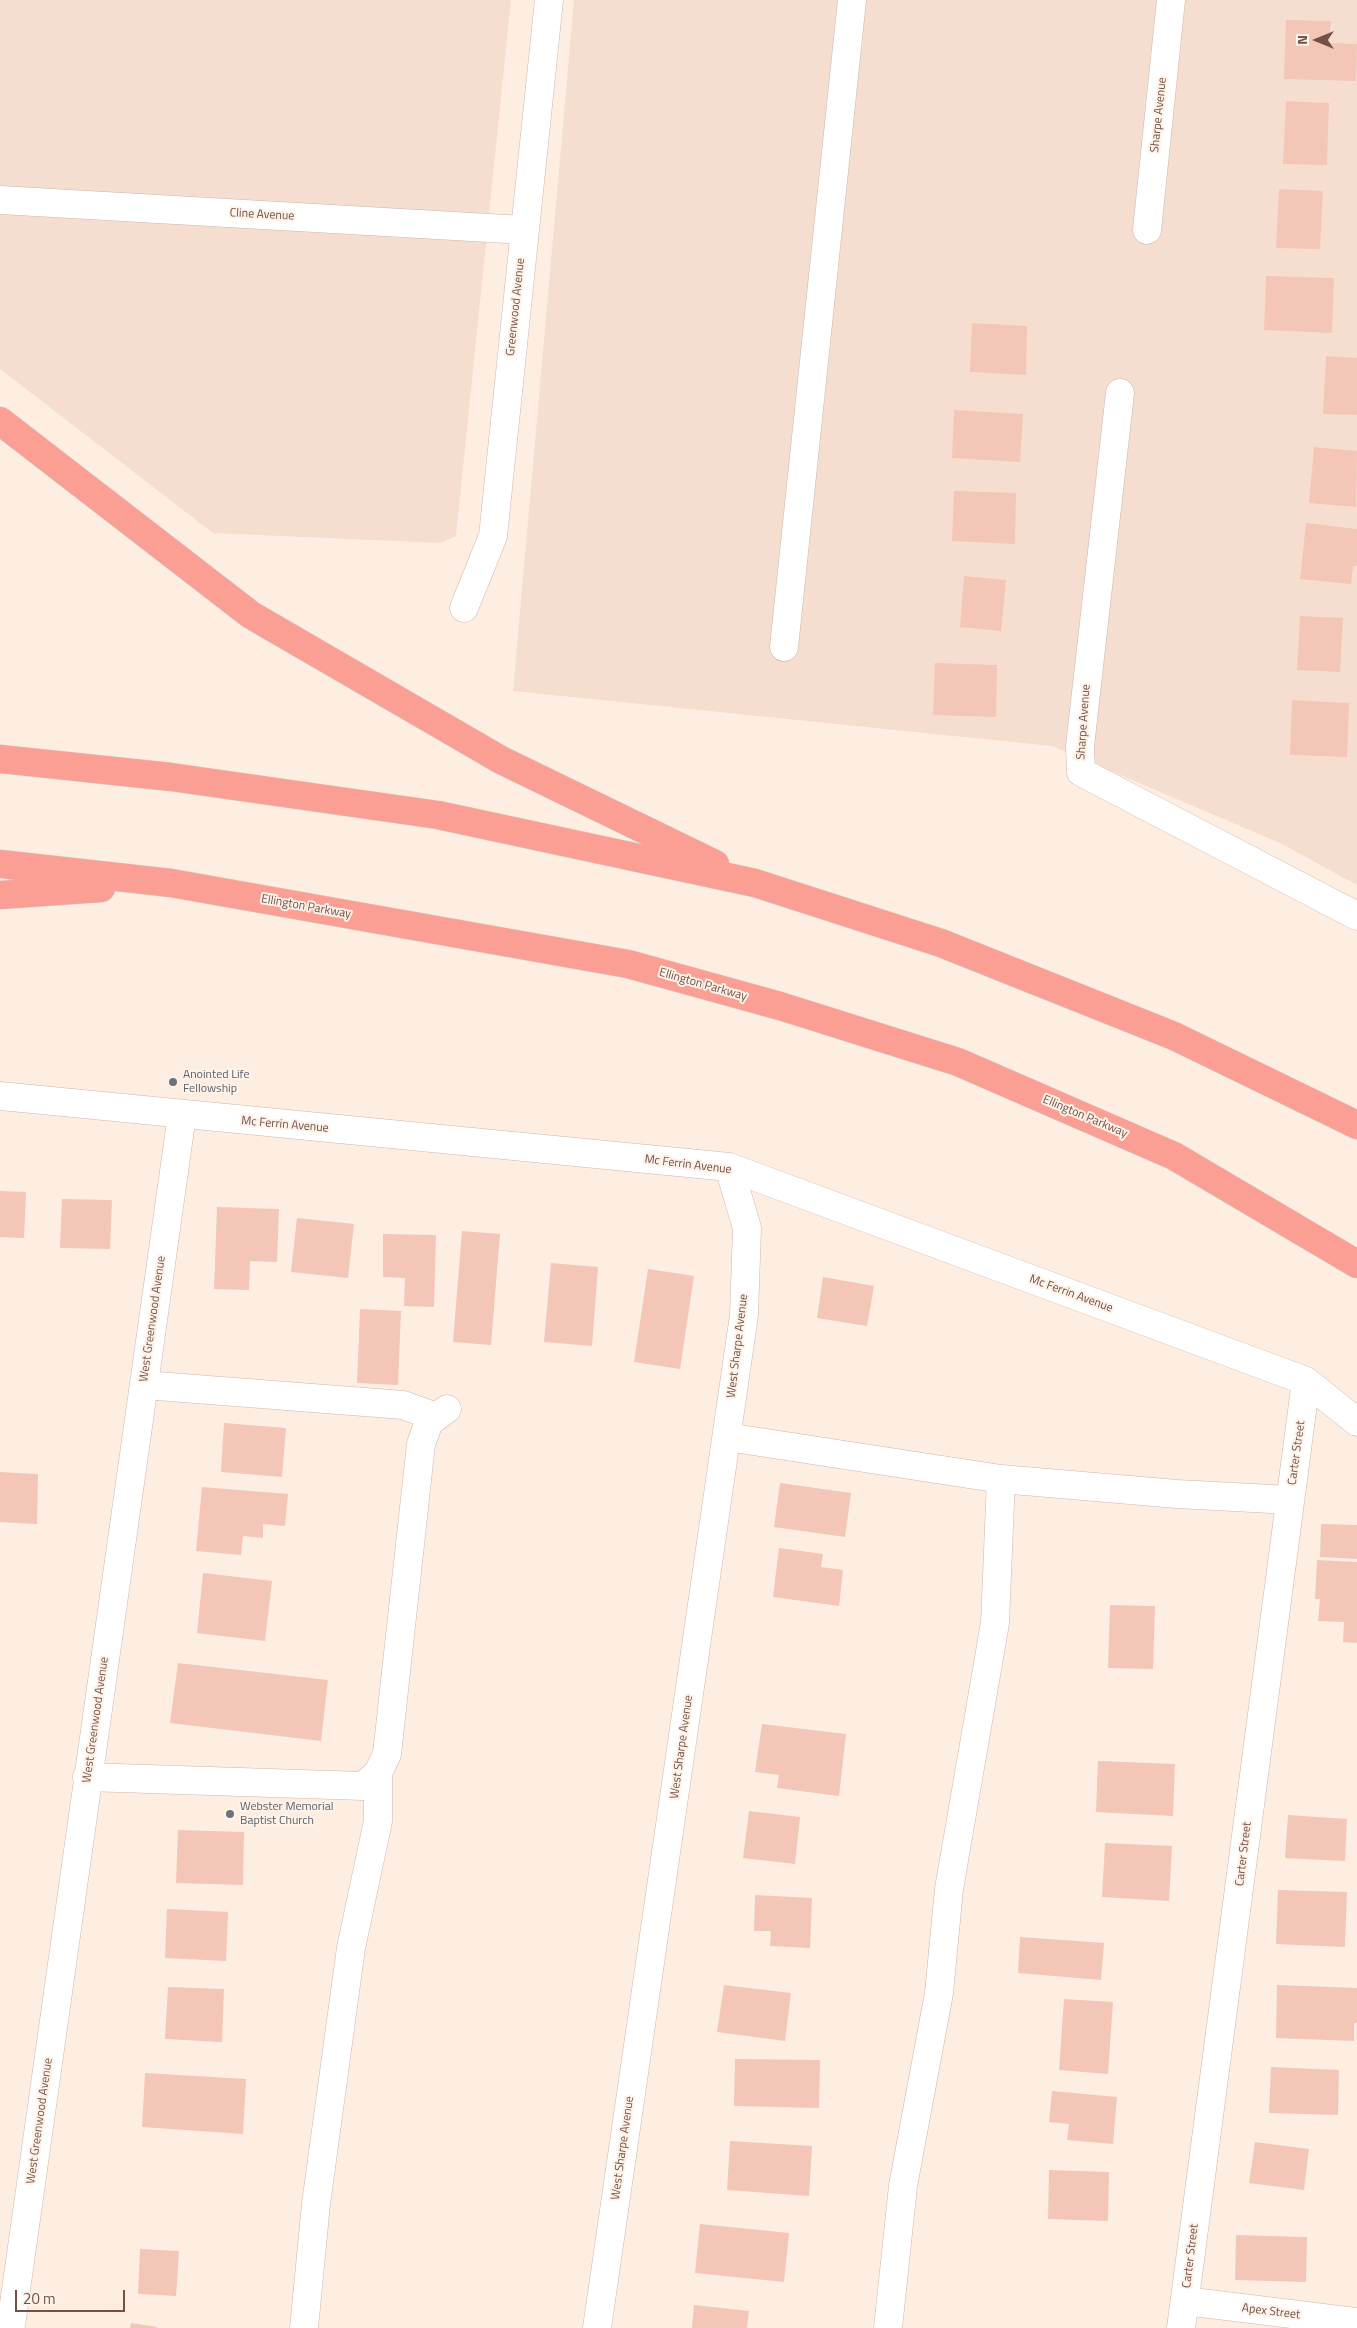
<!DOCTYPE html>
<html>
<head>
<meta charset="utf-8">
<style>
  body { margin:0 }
  #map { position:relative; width:1357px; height:2328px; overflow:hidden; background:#fdeee1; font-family:"Titillium Web",sans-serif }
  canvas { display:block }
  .north { position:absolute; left:1292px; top:15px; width:50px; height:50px; -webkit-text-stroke:4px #fff2e8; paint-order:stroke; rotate:270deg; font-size:14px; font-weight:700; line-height:20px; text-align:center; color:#755047 }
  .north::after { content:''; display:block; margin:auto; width:18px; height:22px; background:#755047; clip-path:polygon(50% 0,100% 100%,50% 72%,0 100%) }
  .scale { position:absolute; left:15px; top:2290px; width:110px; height:22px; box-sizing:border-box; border:2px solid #755047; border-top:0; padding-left:6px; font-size:15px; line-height:18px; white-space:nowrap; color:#755047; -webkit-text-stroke:4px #fff2e8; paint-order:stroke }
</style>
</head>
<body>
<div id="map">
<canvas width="1357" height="2328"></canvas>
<div class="north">N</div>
<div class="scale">20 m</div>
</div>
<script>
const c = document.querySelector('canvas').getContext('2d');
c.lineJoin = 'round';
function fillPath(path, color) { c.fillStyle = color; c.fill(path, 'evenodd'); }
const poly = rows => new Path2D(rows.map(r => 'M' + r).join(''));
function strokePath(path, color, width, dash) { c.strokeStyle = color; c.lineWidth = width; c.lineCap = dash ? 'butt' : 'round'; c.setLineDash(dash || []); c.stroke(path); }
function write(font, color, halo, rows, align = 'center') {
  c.font = font + ' "Titillium Web",sans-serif'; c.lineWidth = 4; c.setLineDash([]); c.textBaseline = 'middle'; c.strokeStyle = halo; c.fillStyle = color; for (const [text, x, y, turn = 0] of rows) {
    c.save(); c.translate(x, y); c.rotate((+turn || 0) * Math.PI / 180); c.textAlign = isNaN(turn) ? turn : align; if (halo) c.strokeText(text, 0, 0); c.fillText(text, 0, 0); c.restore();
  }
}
fillPath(poly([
  [0,0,511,0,456,536,441,543,213,533,0,369],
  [574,0,1357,0,1357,885,1280,843,1052,746,513,691]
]), '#f5decf');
fillPath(poly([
  [1286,20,1331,21,1329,43,1357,44,1356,81,1284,79],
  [1286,101,1329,103,1327,165,1283,164],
  [1279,189,1323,191,1320,249,1276,248],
  [1266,276,1334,278,1332,333,1264,330],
  [972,323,1027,326,1026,375,970,372],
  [1326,356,1357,358,1357,415,1323,414],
  [954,410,1023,414,1020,462,952,458],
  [1314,447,1357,451,1356,507,1309,503],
  [954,491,1016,493,1015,544,952,541],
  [1306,523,1357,529,1357,566,1353,566,1351,584,1300,579],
  [964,576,1006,580,1001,631,960,627],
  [1300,616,1343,618,1340,672,1297,670],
  [935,663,997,665,996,717,933,715],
  [1292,700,1349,703,1347,757,1290,755],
  [0,1191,26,1192,24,1238,0,1237],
  [62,1199,112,1200,110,1249,60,1248],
  [217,1207,279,1209,277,1262,250,1261,249,1290,214,1289],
  [297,1218,354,1224,348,1278,291,1272],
  [462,1231,500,1234,491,1345,453,1342],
  [383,1234,436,1235,434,1307,404,1306,405,1278,383,1277],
  [551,1263,598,1267,592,1346,544,1342],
  [648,1269,694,1276,680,1369,634,1362],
  [823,1277,874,1286,867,1326,817,1318],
  [360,1309,401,1311,398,1385,357,1383],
  [224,1423,286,1428,282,1477,221,1472],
  [0,1472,38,1474,37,1524,0,1522],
  [780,1483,851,1493,845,1537,774,1527],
  [202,1487,288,1494,285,1526,263,1524,263,1538,243,1536,241,1555,196,1551],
  [1321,1524,1357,1525,1357,1559,1320,1557],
  [779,1548,823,1554,821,1567,843,1570,839,1606,773,1597],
  [1317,1560,1357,1562,1357,1643,1343,1642,1344,1622,1318,1621,1320,1599,1315,1599],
  [203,1573,272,1581,265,1641,197,1633],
  [1110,1605,1155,1606,1153,1669,1108,1668],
  [178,1663,328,1680,321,1741,170,1723],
  [762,1724,846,1734,839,1796,777,1788,779,1775,755,1772],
  [1098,1761,1175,1764,1173,1816,1096,1812],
  [749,1811,800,1817,795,1864,743,1858],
  [1288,1815,1347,1819,1345,1861,1285,1858],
  [178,1830,244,1832,243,1885,176,1883],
  [1105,1843,1172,1846,1169,1901,1102,1897],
  [1278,1890,1347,1892,1345,1947,1276,1944],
  [755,1895,812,1898,810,1948,770,1946,771,1931,754,1931],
  [167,1909,228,1912,226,1961,165,1958],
  [1020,1937,1104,1943,1101,1980,1018,1973],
  [724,1985,791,1993,785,2041,717,2032],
  [1277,1985,1357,1988,1357,2023,1354,2023,1354,2041,1276,2038],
  [168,1987,224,1989,222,2042,165,2039],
  [1064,1999,1113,2002,1108,2074,1059,2070],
  [735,2059,820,2060,819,2108,734,2106],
  [1271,2067,1339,2070,1338,2115,1269,2113],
  [145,2073,246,2079,243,2134,142,2127],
  [1052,2091,1117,2097,1113,2144,1067,2140,1069,2124,1049,2122],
  [730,2141,812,2146,809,2196,727,2190],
  [1255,2142,1309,2149,1304,2190,1249,2183],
  [1049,2170,1109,2172,1108,2221,1048,2219],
  [700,2224,789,2233,784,2282,695,2273],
  [1236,2235,1307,2237,1306,2282,1235,2280],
  [140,2249,179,2251,176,2296,138,2294],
  [694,2305,749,2311,747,2328,692,2328],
  [131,2323,157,2327,157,2328,130,2328]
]), '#f4c6b7');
const minor = poly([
  [0,200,524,230],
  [1147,230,1171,0],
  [1120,393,1080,746,1081,772,1357,916],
  [464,608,493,536,549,0],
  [784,647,852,0],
  [0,1096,729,1167,1306,1381,1357,1422],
  [144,1385,403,1405,436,1417],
  [727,1437,1001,1479,1177,1494,1290,1500],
  [87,1777,363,1786,378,1773,387,1754,421,1444,429,1422,447,1409],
  [1185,2301,1357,2322],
  [11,2325,182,1115],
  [304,2328,316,2204,351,1948,378,1821,378,1773],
  [597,2328,744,1315,747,1228,729,1167],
  [888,2328,903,2186,939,1993,949,1889,995,1623,1001,1479],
  [1181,2328,1306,1381]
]);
const highway = poly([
  [0,421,251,615,501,760,715,864],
  [0,759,171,777,438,815,755,883,941,943,1174,1036,1357,1125],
  [0,864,171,883,628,964,780,1006,958,1062,1174,1156,1357,1264],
  [0,895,101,888]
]);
strokePath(minor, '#d1b5aa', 29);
strokePath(highway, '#d8cecb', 29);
strokePath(minor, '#fff', 28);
strokePath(highway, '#fb9e94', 28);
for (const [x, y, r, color] of [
  [173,1082,5,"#6b7280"],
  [230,1814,5,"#6b7280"]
]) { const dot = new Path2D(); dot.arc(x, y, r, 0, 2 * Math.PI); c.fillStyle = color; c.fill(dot); strokePath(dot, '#fff2e8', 2); }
write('12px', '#755047', '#fff2e8', [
  ["Sharpe Avenue",1159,115,-84],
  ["Cline Avenue",262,215,3],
  ["Greenwood Avenue",516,307,-84],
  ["Sharpe Avenue",1084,722,-86],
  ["Ellington Parkway",306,907,10],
  ["Ellington Parkway",703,985,16],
  ["Ellington Parkway",1085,1117,23],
  ["Mc Ferrin Avenue",285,1125,5],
  ["Mc Ferrin Avenue",688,1165,7],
  ["Mc Ferrin Avenue",1071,1294,20],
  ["West Greenwood Avenue",153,1319,-82],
  ["West Sharpe Avenue",738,1346,-83],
  ["Carter Street",1297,1453,-82],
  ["West Greenwood Avenue",96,1720,-82],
  ["West Sharpe Avenue",682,1747,-82],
  ["Carter Street",1244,1854,-83],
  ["West Greenwood Avenue",40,2121,-82],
  ["West Sharpe Avenue",623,2148,-82],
  ["Carter Street",1191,2256,-83],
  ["Apex Street",1271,2312,7]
]);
write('12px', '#5b616d', '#fff2e8', [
  ["Anointed Life",183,1075],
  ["Fellowship",183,1089],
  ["Webster Memorial",240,1807],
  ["Baptist Church",240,1821]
], 'left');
</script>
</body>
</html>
